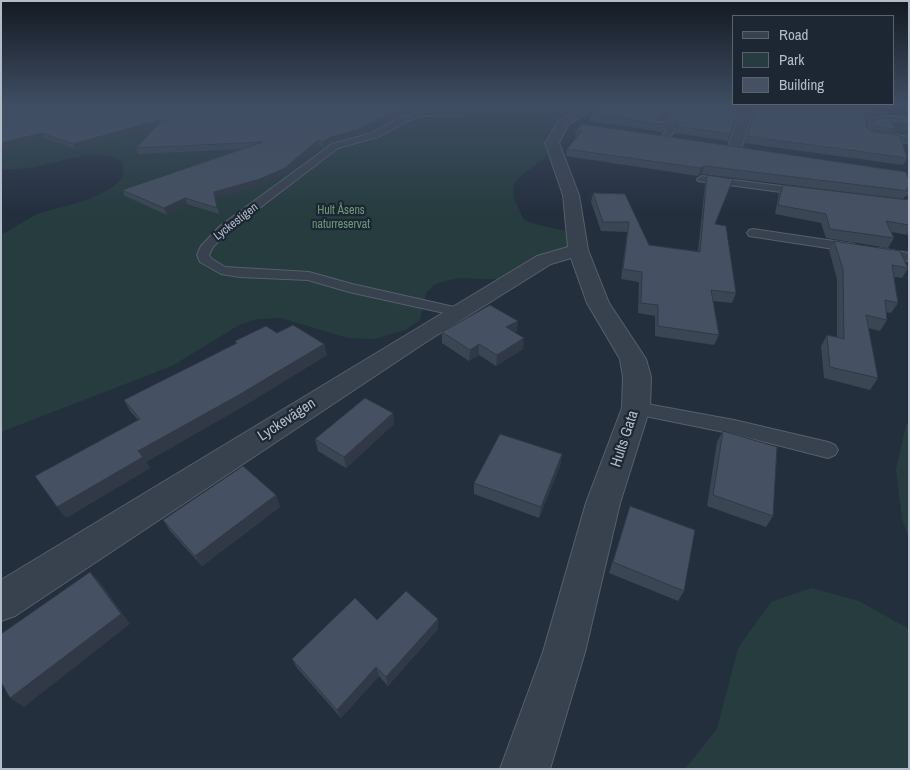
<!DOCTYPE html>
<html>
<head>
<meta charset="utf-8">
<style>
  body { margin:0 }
  #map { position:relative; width:910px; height:770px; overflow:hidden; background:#242f3e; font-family:"Archivo Narrow",sans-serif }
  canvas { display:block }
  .frame { position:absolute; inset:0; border:2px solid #b4bcc9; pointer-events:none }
  .legend { position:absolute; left:732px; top:15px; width:162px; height:90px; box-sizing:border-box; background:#1d2633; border:1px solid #59626f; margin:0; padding:6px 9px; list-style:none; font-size:15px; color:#b4bcc9 }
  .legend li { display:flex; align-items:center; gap:10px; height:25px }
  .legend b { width:25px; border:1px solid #59626f }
</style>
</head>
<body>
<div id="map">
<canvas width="910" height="770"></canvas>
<div class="frame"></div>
<ul class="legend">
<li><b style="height:6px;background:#38414e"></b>Road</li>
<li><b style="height:14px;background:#263c3f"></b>Park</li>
<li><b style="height:14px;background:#455162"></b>Building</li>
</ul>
</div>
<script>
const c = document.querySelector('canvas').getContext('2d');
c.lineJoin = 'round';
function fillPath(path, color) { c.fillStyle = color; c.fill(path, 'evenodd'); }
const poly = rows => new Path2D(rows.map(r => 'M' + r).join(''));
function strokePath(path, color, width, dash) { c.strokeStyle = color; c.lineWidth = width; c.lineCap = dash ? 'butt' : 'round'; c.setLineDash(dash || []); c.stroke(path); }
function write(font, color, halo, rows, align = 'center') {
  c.font = font + ' "Archivo Narrow",sans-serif'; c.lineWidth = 4.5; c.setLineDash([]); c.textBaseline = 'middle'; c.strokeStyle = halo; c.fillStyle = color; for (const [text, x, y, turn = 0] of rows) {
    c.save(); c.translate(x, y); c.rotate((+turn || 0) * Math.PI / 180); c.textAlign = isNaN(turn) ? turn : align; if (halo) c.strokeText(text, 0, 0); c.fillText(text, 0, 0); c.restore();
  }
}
fillPath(poly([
  [23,105,586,105,554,124,544,140,547,156,517,179,513,188,514,199,524,220,535,224,565,231,568,235,568,247,511,280,461,278,448,280,434,285,426,293,420,320,405,330,375,339,348,338,281,318,257,319,239,325,172,366,1,432,1,235,37,214,90,199,112,188,123,177,123,164,120,160,111,156,96,154,84,155,31,168,1,170,1,110],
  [884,119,909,121,909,138,894,136,891,122],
  [909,422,909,537,902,520,896,469,906,426],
  [811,588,859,601,909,629,909,769,685,769,717,729,738,648,771,602]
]), '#263c3f');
const lane = poly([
  [458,111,461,111,461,115,422,116,407,121,378,137,338,148,228,232,213,247,209,255,212,259,225,267,309,272,352,284,463,309,465,312,463,315,458,316,349,292,308,280,240,277,221,274,200,262,197,255,201,246,220,226,332,144,372,133,401,117,419,112,458,111],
  [878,116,909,117,909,121,879,120,869,124,872,132,909,137,909,143,870,137,864,134,862,121,878,116],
  [659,122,665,122,676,130,666,141,659,139,667,130,659,126,659,122],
  [702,176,804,189,809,192,804,195,698,181,697,179,702,176],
  [753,229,854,244,860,248,854,252,749,236,747,233,749,230,753,229],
  [879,248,909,253,909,261,875,255,873,252,879,248],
  [636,402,734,420,828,442,835,445,838,450,835,455,828,458,734,434,630,413,627,408,630,403,636,402]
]);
const street = poly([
  [586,105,600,105,568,125,559,143,579,195,588,250,609,303,646,359,651,377,650,408,620,503,585,652,550,769,500,769,543,652,586,503,622,408,623,377,620,359,587,303,571,258,551,264,426,342,15,616,1,621,1,580,537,256,568,247,563,195,545,143,559,120,586,105],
  [743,105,755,105,741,149,734,153,727,149,743,105]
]);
strokePath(lane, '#565f6c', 2);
strokePath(street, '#565f6c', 2);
fillPath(lane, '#38414e');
fillPath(street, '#38414e');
fillPath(poly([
  [1,105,411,111,357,135,332,142,324,147,319,145,287,173,262,185,216,198,219,214,187,204,167,215,125,196,122,190,244,149,138,154,136,148,156,126,76,149,44,138,1,149],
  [741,105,728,141,675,133,677,128,665,120,661,121,665,125,663,132,590,121,591,114],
  [756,105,889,105,890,108,887,114,877,114,864,119,866,127,907,158,903,165,744,143,757,106],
  [873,121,894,129,892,133,873,130,871,125],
  [576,130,909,181,909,192,906,197,905,196,903,199,702,174,698,176,566,156,567,149,577,137,575,137],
  [707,175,716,224,736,293,732,303,713,301,719,335,714,345,655,336,655,316,638,313,639,282,621,279,627,232,601,231,591,202,593,193,625,194,649,245,698,251,705,184],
  [783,185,909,200,909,235,891,232,894,238,888,248,826,238,821,223,775,214,779,193],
  [834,241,908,268,902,278,894,277,898,303,891,313,886,312,887,320,880,331,868,328,878,378,870,390,824,378,821,346,827,335,837,337,837,279,829,250],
  [517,331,515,332,523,349,496,366,479,355,469,361,442,343,442,332],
  [277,333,324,344,327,355,242,407,146,462,150,468,66,518,138,420,130,411,124,400,236,344,235,341],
  [393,413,394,424,346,468,318,451,315,439],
  [723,431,773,516,766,527,707,506,717,442],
  [562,454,560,466,539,518,474,494,474,483],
  [276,495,280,507,202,566,170,531,163,520],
  [630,506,684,591,678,601,609,573],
  [438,619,438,629,388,686,379,676,341,718,297,668,292,659,377,620]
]), '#3b4654');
fillPath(poly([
  [410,106,411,111,357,135,332,142,324,147,323,142,331,137],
  [881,108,877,114,860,120,864,113],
  [667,113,665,120,657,122,659,115],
  [163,119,165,124,76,149,73,144],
  [42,133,44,138,1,149,1,143],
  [318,140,319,145,287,173,262,185,216,198,219,214,214,192],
  [705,166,702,174,698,176,700,168],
  [185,198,187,204,167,215,164,208],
  [518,321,517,331,505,338,506,327],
  [524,338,523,349,496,366,497,355],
  [324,344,327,355,242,407,146,462,150,468,66,518,57,507,138,451],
  [479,344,479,355,469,361,470,350],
  [393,413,394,424,346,468,344,457],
  [562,454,560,466,539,518,541,507],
  [276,495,280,507,202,566,195,556],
  [90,572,100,582,130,624,24,707,10,698],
  [438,619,438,629,388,686,386,677],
  [376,667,379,676,341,718,337,710]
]), '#303945');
const building = poly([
  [1,105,404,105,410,106,356,130,331,137,323,142,318,140,285,168,260,179,214,192,217,208,185,198,164,208,122,190,263,142,136,148,163,119,73,144,42,133,1,143,1,105],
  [601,105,741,105,730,134,677,126,679,122,667,113,659,115,659,119,665,125,591,114,601,105],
  [757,105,889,105,890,108,881,108,864,113,866,127,873,132,900,136,907,158,747,136,757,105],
  [881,118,891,119,894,129,875,126,873,121,881,118],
  [582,124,906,172,909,181,909,188,907,188,908,191,705,166,700,168,567,149,582,131,576,130,582,124],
  [707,175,733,179,715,224,726,226,736,293,711,290,719,335,658,326,658,305,641,303,642,272,623,269,629,222,603,222,593,193,625,194,649,245,700,252,707,175],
  [783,185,909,200,909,225,886,221,894,238,830,229,826,214,778,205,783,185],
  [834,241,900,251,908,268,892,265,898,303,885,300,887,320,866,315,878,378,830,367,827,335,844,339,843,269,834,241],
  [490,305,518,321,506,327,524,338,497,355,479,344,470,350,442,332,490,305],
  [293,325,324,344,237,396,138,451,143,457,57,507,35,476,140,419,124,400,237,343,235,341,266,326,277,333,293,325],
  [365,398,393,413,344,457,315,439,365,398],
  [723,431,777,447,773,516,713,495,723,431],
  [500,434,562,454,541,507,474,483,500,434],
  [243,466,276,495,195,556,163,520,243,466],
  [630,506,695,530,684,591,613,562,630,506],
  [90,572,121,614,10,698,1,682,1,634,90,572],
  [406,591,438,619,386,677,376,667,337,710,292,659,355,598,377,620,406,591]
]);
fillPath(building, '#455162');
strokePath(building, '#303945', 1);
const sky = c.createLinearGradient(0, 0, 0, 213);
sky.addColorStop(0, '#141a22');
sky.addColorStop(0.49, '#3f4d63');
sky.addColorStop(1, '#3f4d6300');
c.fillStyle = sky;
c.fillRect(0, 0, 910, 213);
write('12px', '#6b9a76', '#1d2633', [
  ["Hult Åsens",341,211],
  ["naturreservat",341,225]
]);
write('12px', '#b4bcc9', '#1d2633', [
  ["Lyckestigen",236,222,-38]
]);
write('15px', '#b4bcc9', '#1d2633', [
  ["Lyckevägen",287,420,-33],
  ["Hults Gata",625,439,-72]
]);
</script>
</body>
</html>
